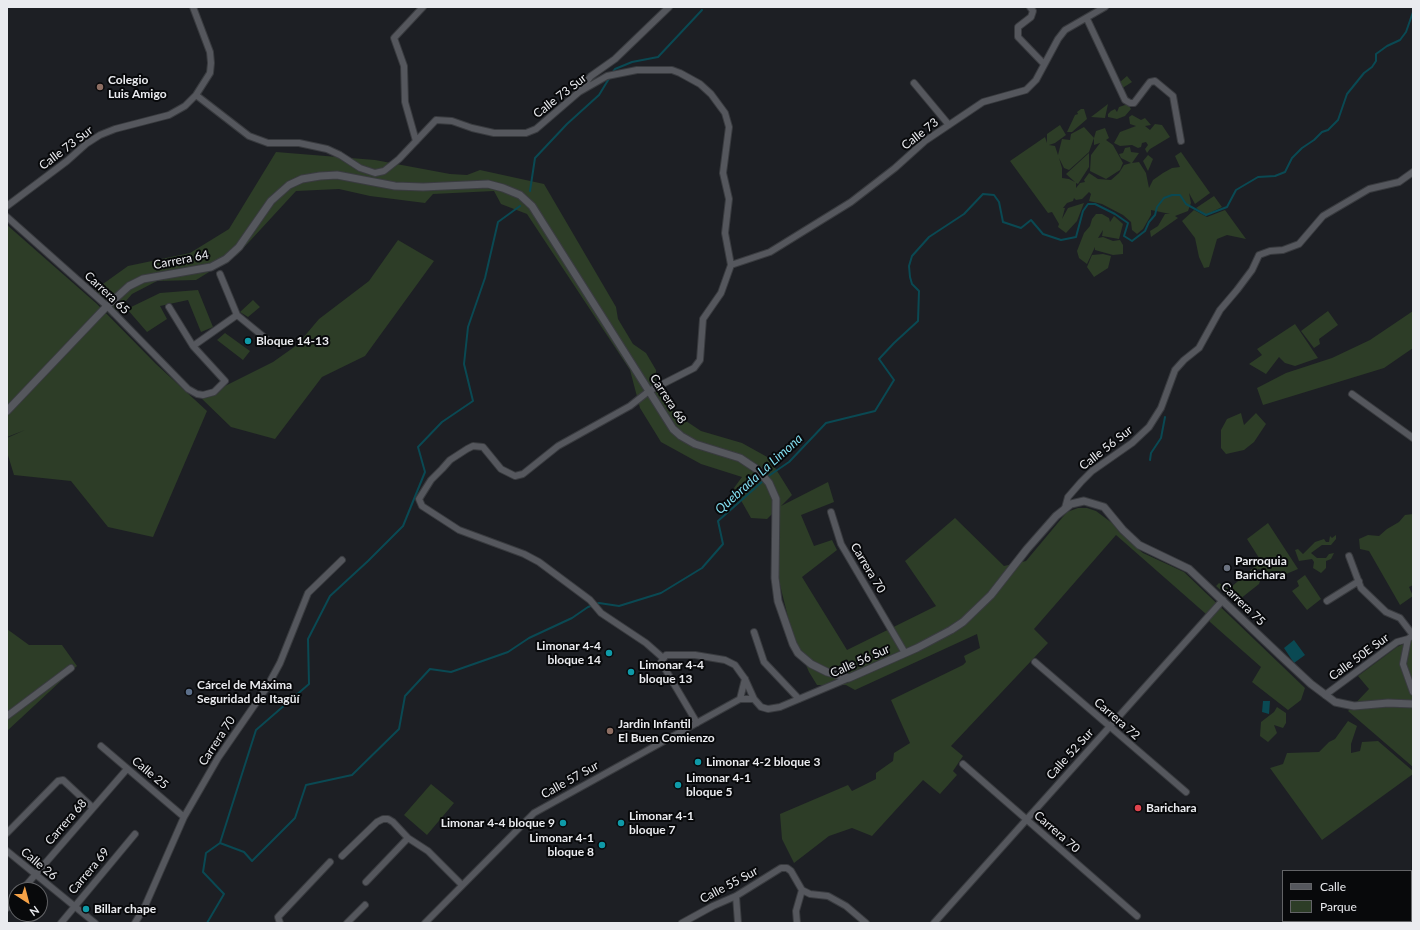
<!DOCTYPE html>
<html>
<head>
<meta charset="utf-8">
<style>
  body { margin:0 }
  #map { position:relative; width:1420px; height:930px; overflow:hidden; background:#1d1f24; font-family:Lato,sans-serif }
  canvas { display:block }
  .frame { position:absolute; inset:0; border:8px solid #eaebef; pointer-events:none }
  .legend { position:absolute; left:1282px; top:870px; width:130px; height:52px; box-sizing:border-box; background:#08090b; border:1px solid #626366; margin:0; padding:5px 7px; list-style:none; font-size:12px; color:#eaebef }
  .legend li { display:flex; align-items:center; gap:8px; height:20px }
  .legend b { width:20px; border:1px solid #626366 }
  .north { position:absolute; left:8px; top:882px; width:40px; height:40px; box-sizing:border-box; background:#08090b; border:1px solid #626366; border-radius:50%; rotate:144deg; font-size:11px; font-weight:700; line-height:16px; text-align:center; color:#eaebef }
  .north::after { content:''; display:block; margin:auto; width:14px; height:18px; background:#f6a247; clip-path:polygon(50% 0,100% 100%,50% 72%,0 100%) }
</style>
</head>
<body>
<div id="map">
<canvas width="1420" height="930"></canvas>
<div class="frame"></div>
<ul class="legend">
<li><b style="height:5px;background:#55575d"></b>Calle</li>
<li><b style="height:11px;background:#2d3d27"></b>Parque</li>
</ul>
<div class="north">N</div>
</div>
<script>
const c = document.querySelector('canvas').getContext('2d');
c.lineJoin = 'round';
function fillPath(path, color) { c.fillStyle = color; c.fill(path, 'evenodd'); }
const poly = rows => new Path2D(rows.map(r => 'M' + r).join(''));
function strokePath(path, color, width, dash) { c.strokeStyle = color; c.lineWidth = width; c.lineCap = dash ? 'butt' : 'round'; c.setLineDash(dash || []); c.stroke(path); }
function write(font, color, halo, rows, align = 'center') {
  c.font = font + ' Lato,sans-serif'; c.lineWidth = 4; c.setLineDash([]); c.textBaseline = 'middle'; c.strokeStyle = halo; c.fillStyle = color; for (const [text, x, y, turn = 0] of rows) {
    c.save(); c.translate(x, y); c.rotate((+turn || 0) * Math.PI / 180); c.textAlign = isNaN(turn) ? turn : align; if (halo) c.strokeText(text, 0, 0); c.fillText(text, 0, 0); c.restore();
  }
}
fillPath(poly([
  [1127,76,1132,82,1121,89,1120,82],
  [1108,104,1105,118,1091,117],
  [1128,104,1131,109,1125,116,1117,119,1108,117,1108,114,1111,111,1115,109,1117,112,1119,107],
  [1081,109,1084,109,1087,119,1072,132,1067,132,1075,115,1078,114,1077,112],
  [1132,115,1141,120,1145,118,1151,125,1145,126,1150,130,1155,124,1162,125,1170,137,1150,149,1147,153,1145,149,1148,145,1146,142,1142,143,1141,147,1138,148,1132,145,1120,146,1114,143,1120,132,1136,126,1130,124,1129,117],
  [1060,125,1066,135,1055,143,1049,145,1055,146,1058,155,1062,139,1070,140,1071,134,1084,127,1094,138,1096,131,1105,128,1109,138,1106,140,1113,145,1123,163,1120,170,1106,179,1090,171,1091,155,1100,143,1094,145,1094,138,1089,152,1069,170,1064,168,1059,158,1062,168,1062,178,1069,179,1075,182,1066,174,1089,153,1089,167,1078,184,1076,183,1076,188,1080,183,1085,182,1084,180,1089,173,1098,179,1111,180,1119,173,1124,165,1131,163,1121,158,1119,154,1123,153,1125,148,1130,147,1131,152,1139,153,1132,163,1139,162,1146,173,1149,188,1153,180,1163,173,1172,168,1180,167,1175,156,1181,152,1210,193,1195,204,1189,193,1191,203,1188,211,1175,216,1178,218,1151,237,1150,231,1158,226,1165,214,1170,214,1151,210,1151,215,1143,229,1137,234,1132,230,1131,222,1123,215,1102,204,1089,201,1091,194,1089,192,1082,199,1076,200,1074,198,1073,201,1067,203,1063,208,1065,208,1062,219,1068,208,1084,203,1077,221,1066,233,1058,227,1059,224,1052,212,1048,213,1010,161,1045,137,1047,143,1047,134],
  [276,152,375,160,450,174,467,175,480,170,544,184,616,307,618,319,633,344,646,353,656,370,656,380,674,413,701,431,742,443,769,458,792,495,781,506,828,482,834,502,801,515,814,546,832,540,837,550,802,577,847,650,936,606,905,561,955,518,1004,566,1026,561,1067,512,1078,508,1087,508,1096,511,1112,523,1121,534,1143,553,1184,572,1305,688,1301,700,1288,710,1252,682,1261,667,1210,622,1206,614,1116,535,1034,629,1048,643,951,746,963,756,953,771,957,775,940,794,923,780,872,836,852,828,829,836,794,863,782,839,780,814,848,785,852,791,876,779,876,773,893,761,894,753,910,743,891,700,963,665,966,662,964,656,980,648,977,634,855,690,846,685,817,685,809,672,792,633,779,581,777,509,767,519,751,518,734,488,742,477,701,464,661,442,640,408,630,370,527,214,501,204,494,191,433,194,425,203,370,196,339,189,296,191,237,255,196,280,157,281,132,294,112,317,89,294,128,266,190,253,229,229],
  [1148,155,1153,159,1148,171,1143,161],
  [1214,196,1222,207,1206,215,1196,208],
  [1194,210,1207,217,1225,210,1246,239,1227,235,1217,239,1209,267,1204,268,1199,257,1195,238,1182,221],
  [1096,214,1102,214,1109,218,1110,222,1114,216,1123,224,1119,239,1102,236,1103,230,1098,238,1103,237,1113,241,1120,240,1123,245,1123,254,1113,255,1095,250,1095,247,1087,264,1079,258,1077,251,1084,233,1090,226,1092,219],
  [7,225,97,304,156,364,207,411,153,537,108,527,71,481,14,475,7,452,7,438,25,430,7,437],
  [398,240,434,261,365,356,322,377,275,439,231,427,200,397,215,395,221,388,273,362,297,345,319,319,369,281],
  [1103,254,1111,256,1108,268,1094,277,1087,267,1092,255],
  [198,290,213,327,201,332,188,300,160,306,167,319,147,332,127,309,160,293],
  [253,300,260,307,248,317,240,312],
  [1328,311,1338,325,1319,339,1320,344,1314,348,1301,331],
  [1413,311,1413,348,1384,368,1263,405,1257,388,1286,373,1332,358,1370,340],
  [1295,324,1318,358,1295,366,1285,363,1279,357,1266,374,1249,364,1262,355,1257,349],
  [225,333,250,351,243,360,217,340],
  [1241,413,1244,425,1256,413,1266,424,1254,442,1244,450,1226,454,1221,448,1221,430,1227,419],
  [1413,514,1413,585,1409,587,1413,596,1400,605,1369,551,1360,549,1359,539,1368,535,1379,536,1387,529,1399,522,1405,515],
  [1268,523,1298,569,1272,580,1263,570,1258,569,1257,574,1261,578,1259,584,1235,603,1216,586,1219,583,1229,589,1261,561,1247,539],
  [1336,535,1336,539,1331,545,1322,545,1311,553,1317,558,1326,558,1329,554,1334,553,1331,559,1326,561,1326,568,1321,573,1313,568,1314,562,1312,559,1299,561,1295,550,1298,549,1303,554,1315,542,1324,539,1326,542,1329,542,1330,536,1332,538],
  [1305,575,1321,599,1307,610,1292,591,1299,586,1297,581],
  [7,629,29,645,62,645,77,666,7,731],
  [1413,639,1413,767,1348,711,1369,689,1358,676,1397,647],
  [1277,707,1286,713,1286,723,1283,728,1274,725,1277,733,1268,742,1260,736,1261,722,1274,712],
  [1348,721,1357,726,1351,744,1351,753,1360,751,1362,742,1378,741,1413,771,1413,774,1322,840,1270,768,1283,764,1287,753,1319,752,1329,742,1335,739],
  [431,784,454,803,427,835,404,815]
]), '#2d3d27');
fillPath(poly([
  [1294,640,1305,655,1294,663,1284,648],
  [1263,701,1270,701,1269,714,1262,712]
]), '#0a4953');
strokePath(poly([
  [612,73,615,69,632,62,658,57,702,10],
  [530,191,535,158,567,124,599,95,610,77],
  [1150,460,1151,453,1161,438,1165,417],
  [767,477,789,462,826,423,875,411,894,380,879,359,894,343,918,321,919,291,912,284,910,277,909,266,912,256,929,237,964,214,983,194,994,195,999,202,1003,222,1021,228,1031,220,1043,234,1061,240,1076,237,1083,211,1088,204,1095,204,1115,214,1128,223,1124,236,1132,241,1145,231,1149,222,1155,215,1157,207,1164,198,1172,195,1180,195,1186,204,1206,215,1227,207,1236,190,1258,177,1275,176,1285,172,1292,158,1302,148,1314,140,1322,132,1328,130,1338,120,1347,94,1364,73,1372,67,1376,61,1376,54,1387,46,1400,40,1406,32,1413,12],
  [220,843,256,730,309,684,308,639,330,596,368,561,403,526,425,472,418,447,442,422,473,401,464,364,468,327,485,278,498,222,520,206],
  [207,923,224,894,203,872,206,853,220,843,244,852,252,861,295,818,306,785,352,775,399,729,405,696,430,669,451,672,508,652,529,638,572,618,588,607,599,603,619,606,661,593,702,568,723,544,718,521,764,480]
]), '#0a4953', 2);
const minor = poly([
  [1030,7,1033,11,1031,17,1018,27,1018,37,1044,64],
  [1087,19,1125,100,1130,103,1134,103,1150,82,1155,81,1173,96,1181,141],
  [914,83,949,125],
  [580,90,591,76,615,59,669,7],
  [196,95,249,136,268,143,299,143,327,149,340,155,360,168,375,173,384,171,399,159,436,120,452,121,472,128,494,133,526,133,536,129,579,92,607,76,637,70,672,70,680,73,700,84,711,94,725,113,729,127,723,173,729,199,725,233,731,265],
  [416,141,405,102,404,66,394,38,423,7],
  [7,206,67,161,86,144,100,135,115,129,169,115,185,106,196,95,210,73,211,63,210,52,193,7],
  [7,217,107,306,188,389,197,394,203,395,214,392,225,381,193,346,169,307],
  [731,265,770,252,851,202,895,168,925,141,983,102,1026,90,1036,80,1058,39,1065,30,1105,7],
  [220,274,237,315,270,342],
  [193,346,237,315],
  [1352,394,1413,438],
  [1065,508,1068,497,1081,482,1092,471,1132,443,1149,427,1161,408,1175,370,1184,360,1199,348,1220,310,1237,290,1252,270,1259,255,1270,251,1283,250,1299,244,1323,216,1369,189,1399,182,1413,172],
  [831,512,841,544,905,653],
  [1327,601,1359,581],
  [754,632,764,662,799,699],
  [1408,639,1403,664,1413,692],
  [663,658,646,643,601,613,590,600,539,562,524,554,459,530,422,506,419,499,431,480,442,469,450,460,467,449,473,446,483,447,501,469,515,476,523,474,558,446,630,406,649,391,694,368,700,360,703,319,721,293,731,265],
  [1035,662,1186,792],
  [1325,695,1397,642,1408,639,1413,635,1400,618,1386,612,1361,588,1349,556],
  [740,699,745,679],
  [7,716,71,668],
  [697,723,661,662,666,655,695,655,725,660,735,665,745,679,754,699,761,707,768,709,780,707,849,678],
  [101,746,184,817],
  [963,764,1137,916],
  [7,833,58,781,63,780,92,807],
  [7,851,95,923],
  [342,856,377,822,383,819,388,819,393,822,408,838],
  [366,882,408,838,428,851,462,885],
  [22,890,127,769],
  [736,896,738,923],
  [7,908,16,897],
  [61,923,135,834],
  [135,923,145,906,184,817,218,758,267,687,280,663,308,593,342,560],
  [280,923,278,917,330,862],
  [347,923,365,905],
  [425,923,534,813,740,699,754,699],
  [682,923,713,906,736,896,781,868,787,868,791,871,802,890,810,894,828,896,846,906,866,923],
  [797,923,796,911,802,890],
  [934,923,1223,600]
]);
const tertiary = poly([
  [7,411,107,306,129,286,143,279,211,267,226,259,239,247,271,201,289,185,302,179,320,176,337,175,395,186,423,187,488,184,503,188,520,195,532,206,673,429,681,436,695,444,740,458,758,470,769,483,776,499,775,578,778,601,793,644,798,653,811,664,827,672,849,678,917,648,951,630,963,622,991,595,1027,549,1056,516,1071,504,1084,501,1104,507,1123,530,1139,545,1189,569,1283,658,1311,684,1335,702,1354,706,1388,703,1413,704]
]);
strokePath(minor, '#393b3f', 8);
strokePath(tertiary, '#393b3f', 9);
strokePath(minor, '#55575d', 6);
strokePath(tertiary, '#55575d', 7);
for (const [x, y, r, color] of [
  [100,87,4,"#8d6e63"],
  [248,341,4,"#0f9aa8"],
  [1227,568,4,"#6b7280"],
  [609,653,4,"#0f9aa8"],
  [631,672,4,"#0f9aa8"],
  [189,692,4,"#5c6f8a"],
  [610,731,4,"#8d6e63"],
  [698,762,4,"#0f9aa8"],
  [678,785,4,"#0f9aa8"],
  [1138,808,4,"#e0444e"],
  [563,823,4,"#0f9aa8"],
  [621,823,4,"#0f9aa8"],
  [602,845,4,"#0f9aa8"],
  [86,909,4,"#0f9aa8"]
]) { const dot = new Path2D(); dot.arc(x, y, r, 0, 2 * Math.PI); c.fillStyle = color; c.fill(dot); strokePath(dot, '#08090b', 1.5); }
write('bold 12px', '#eaebef', '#08090b', [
  ["Colegio",108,80],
  ["Luis Amigo",108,94],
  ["Bloque 14-13",256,341],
  ["Parroquia",1235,561],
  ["Barichara",1235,575],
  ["Limonar 4-4",601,646,"right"],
  ["bloque 14",601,660,"right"],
  ["Limonar 4-4",639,665],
  ["bloque 13",639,679],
  ["Cárcel de Máxima",197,685],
  ["Seguridad de Itagüí",197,699],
  ["Jardin Infantil",618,724],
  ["El Buen Comienzo",618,738],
  ["Limonar 4-2 bloque 3",706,762],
  ["Limonar 4-1",686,778],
  ["bloque 5",686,792],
  ["Barichara",1146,808],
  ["Limonar 4-1",629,816],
  ["bloque 7",629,830],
  ["Limonar 4-4 bloque 9",555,823,"right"],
  ["Limonar 4-1",594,838,"right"],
  ["bloque 8",594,852,"right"],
  ["Billar chape",94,909]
], 'left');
write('12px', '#eaebef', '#08090b', [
  ["Calle 73 Sur",560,96,-38],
  ["Calle 73",920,134,-38],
  ["Calle 73 Sur",66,148,-37],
  ["Carrera 64",181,260,-11],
  ["Carrera 65",107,293,43],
  ["Carrera 68",668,399,57],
  ["Calle 56 Sur",1106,448,-38],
  ["Carrera 70",868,568,59],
  ["Carrera 75",1243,604,44],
  ["Calle 50E Sur",1359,657,-36],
  ["Calle 56 Sur",860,661,-24],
  ["Carrera 72",1117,719,41],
  ["Carrera 70",217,741,-57],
  ["Calle 52 Sur",1070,754,-48],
  ["Calle 25",150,773,40],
  ["Calle 57 Sur",570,780,-29],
  ["Carrera 68",66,822,-49],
  ["Carrera 70",1057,832,41],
  ["Calle 26",39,864,40],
  ["Carrera 69",89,871,-50],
  ["Calle 55 Sur",729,885,-28]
]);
write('italic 13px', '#82def0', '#08090b', [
  ["Quebrada La Limona",759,474,-42]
]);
</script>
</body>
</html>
